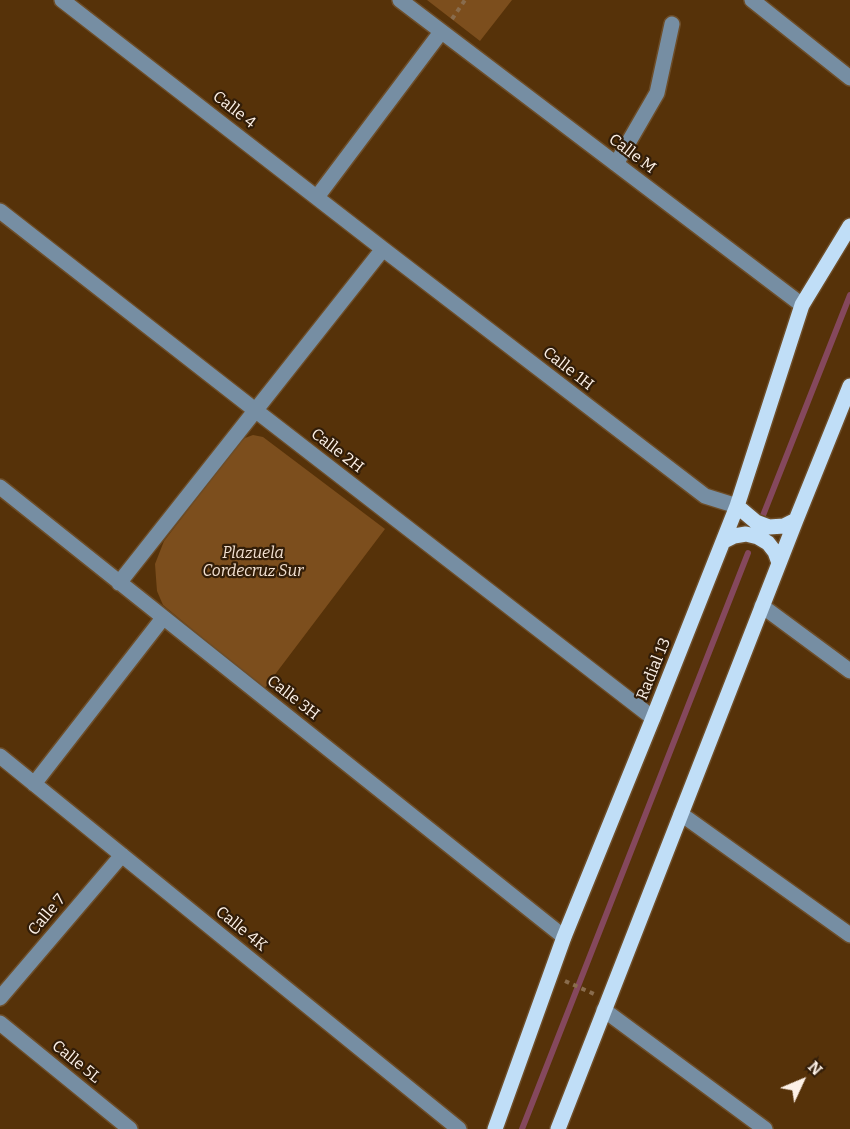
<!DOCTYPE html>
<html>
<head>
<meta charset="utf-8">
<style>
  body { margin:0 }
  #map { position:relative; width:850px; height:1129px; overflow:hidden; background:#563209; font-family:Bitter,serif }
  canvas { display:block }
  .north { position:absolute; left:772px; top:1051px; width:60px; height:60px; -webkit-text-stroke:4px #321d08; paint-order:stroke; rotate:46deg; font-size:16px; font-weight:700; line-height:24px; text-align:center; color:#fdf1e7 }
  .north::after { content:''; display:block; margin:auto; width:21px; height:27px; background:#fdf1e7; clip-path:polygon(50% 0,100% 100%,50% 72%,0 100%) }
</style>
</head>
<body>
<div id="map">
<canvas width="850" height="1129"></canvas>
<div class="north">N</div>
</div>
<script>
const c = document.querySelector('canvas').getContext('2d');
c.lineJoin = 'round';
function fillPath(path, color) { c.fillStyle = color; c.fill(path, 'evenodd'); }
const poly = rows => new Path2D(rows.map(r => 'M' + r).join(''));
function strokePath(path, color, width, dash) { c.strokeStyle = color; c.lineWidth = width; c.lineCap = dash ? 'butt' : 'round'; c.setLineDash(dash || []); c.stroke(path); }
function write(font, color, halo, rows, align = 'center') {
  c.font = font + ' Bitter,serif'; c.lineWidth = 4.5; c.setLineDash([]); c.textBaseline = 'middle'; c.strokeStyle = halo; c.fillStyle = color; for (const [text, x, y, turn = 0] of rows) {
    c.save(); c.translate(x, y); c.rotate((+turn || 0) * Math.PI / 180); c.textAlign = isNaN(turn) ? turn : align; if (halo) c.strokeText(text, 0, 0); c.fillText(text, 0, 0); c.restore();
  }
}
fillPath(poly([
  [427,0,512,0,480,41],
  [253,435,263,437,385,529,264,689,163,605,157,591,156,578,155,564,164,541,237,446,245,438]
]), '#7c4e1d');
strokePath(poly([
  [760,523,850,295],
  [522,1129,748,553]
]), '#85485d', 6);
const minor = poly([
  [62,0,383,249,705,496,737,506],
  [400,0,802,305],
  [752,0,850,78],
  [616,164,657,93,672,24],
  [317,197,441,32],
  [0,211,255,410,653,718],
  [0,487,564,937],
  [119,583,383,249],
  [762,606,850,671],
  [0,756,459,1129],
  [34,784,163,618],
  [681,814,850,935],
  [0,998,122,855],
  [604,1010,765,1129],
  [0,1023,130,1129]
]);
const major = poly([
  [737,506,756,522,769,527,784,526,796,520],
  [724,541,734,536,746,534,758,537,768,543,775,552,779,563],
  [495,1129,564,937,653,718,737,506,802,305,850,226],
  [558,1129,796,520,850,386]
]);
strokePath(minor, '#6d4d28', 18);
strokePath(major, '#6d4d28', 18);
strokePath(poly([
  [452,19,465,0],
  [565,981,594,994]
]), '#896c4d', 4, [4.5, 4.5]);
strokePath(minor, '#768ea3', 15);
strokePath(major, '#c0def7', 15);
write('16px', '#fdf1e7', '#321d08', [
  ["Calle 4",234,110,38],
  ["Calle M",632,154,37],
  ["Calle 1H",568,369,38],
  ["Calle 2H",337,451,38],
  ["Radial 13",654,669,-68],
  ["Calle 3H",293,698,38],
  ["Calle 7",47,915,-50],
  ["Calle 4K",241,929,39],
  ["Calle 5L",76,1062,39]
]);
write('italic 16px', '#f2e0d1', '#321d08', [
  ["Plazuela",253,554],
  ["Cordecruz Sur",253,572]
]);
</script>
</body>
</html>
